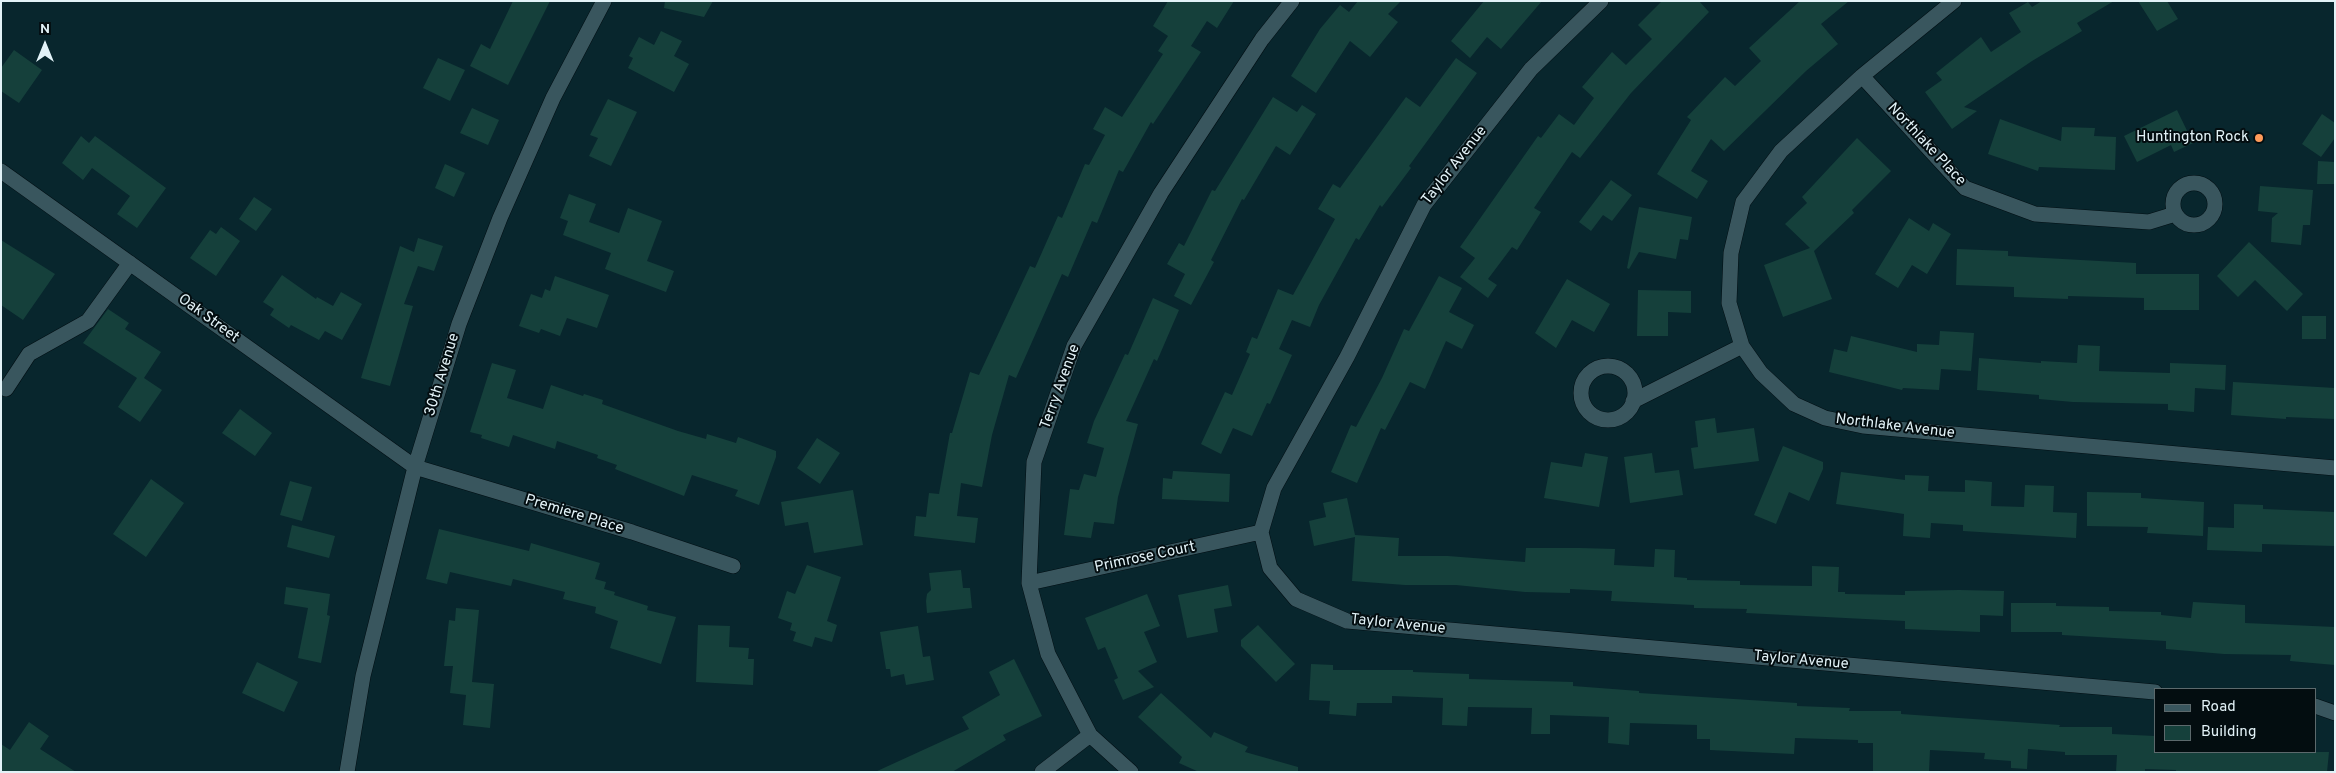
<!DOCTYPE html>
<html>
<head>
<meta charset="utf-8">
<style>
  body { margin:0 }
  #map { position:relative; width:2336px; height:773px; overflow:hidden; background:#08262d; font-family:Overpass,sans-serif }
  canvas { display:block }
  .frame { position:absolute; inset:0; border:2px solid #e2f2f7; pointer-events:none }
  .legend { position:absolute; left:2154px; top:688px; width:162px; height:65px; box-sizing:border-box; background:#030d10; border:1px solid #5c696c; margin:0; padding:6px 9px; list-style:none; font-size:15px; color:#e2f2f7 }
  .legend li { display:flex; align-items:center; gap:10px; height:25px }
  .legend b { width:25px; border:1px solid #5c696c }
  .north { position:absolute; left:20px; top:20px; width:50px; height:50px; -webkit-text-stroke:4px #030d10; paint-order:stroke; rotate:0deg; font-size:14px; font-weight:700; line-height:20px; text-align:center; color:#e2f2f7 }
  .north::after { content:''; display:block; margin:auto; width:18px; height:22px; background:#e2f2f7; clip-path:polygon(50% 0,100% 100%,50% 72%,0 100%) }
</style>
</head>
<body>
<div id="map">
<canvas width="2336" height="773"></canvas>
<div class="frame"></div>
<ul class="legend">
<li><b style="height:6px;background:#39565e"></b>Road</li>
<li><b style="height:14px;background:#15403b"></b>Building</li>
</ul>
<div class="north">N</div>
</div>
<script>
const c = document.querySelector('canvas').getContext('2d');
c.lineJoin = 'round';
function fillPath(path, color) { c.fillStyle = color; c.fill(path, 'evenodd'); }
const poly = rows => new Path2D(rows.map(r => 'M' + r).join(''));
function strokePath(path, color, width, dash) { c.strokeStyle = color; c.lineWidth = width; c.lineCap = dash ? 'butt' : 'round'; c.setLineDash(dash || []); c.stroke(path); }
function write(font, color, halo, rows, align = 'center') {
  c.font = font + ' Overpass,sans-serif'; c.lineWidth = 4; c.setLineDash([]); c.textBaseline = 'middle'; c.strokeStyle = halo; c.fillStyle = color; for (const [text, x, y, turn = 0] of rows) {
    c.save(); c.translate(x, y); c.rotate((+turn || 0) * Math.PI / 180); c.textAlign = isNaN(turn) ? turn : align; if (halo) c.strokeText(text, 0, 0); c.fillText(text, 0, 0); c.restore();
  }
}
fillPath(poly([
  [513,1,550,1,508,85,470,66,481,44,490,49],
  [665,1,713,1,704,17,664,8],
  [1168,1,1234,1,1217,28,1207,21,1191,46,1201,52,1153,124,1151,122,1123,172,1119,170,1097,223,1092,221,1068,277,1062,274,1016,378,1009,375,992,435,982,487,961,483,957,516,978,518,975,543,914,536,916,516,926,517,929,493,939,494,950,433,952,433,970,372,979,375,1030,266,1035,268,1058,216,1062,218,1085,164,1089,165,1105,135,1093,129,1105,107,1122,117,1163,54,1158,51,1168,36,1153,26],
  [1358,1,1401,1,1388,14,1398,22,1370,57,1350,41,1316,93,1291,76,1320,29,1340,5,1349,12],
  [1484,1,1542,1,1501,49,1487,37,1470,58,1451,41],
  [1662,1,1699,1,1709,12,1631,93,1580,158,1572,152,1534,208,1541,212,1517,250,1512,247,1488,279,1497,285,1488,298,1460,277,1475,258,1460,247,1538,136,1541,138,1559,114,1574,125,1594,98,1582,87,1612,52,1626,65,1652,39,1638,25],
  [1800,1,1849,1,1821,24,1838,44,1806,71,1724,151,1711,139,1691,171,1708,181,1697,199,1657,174,1691,120,1687,117,1725,77,1735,86,1761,61,1749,48],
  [2042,1,2114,1,2077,23,2082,31,2032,61,1964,107,1977,111,1952,129,1925,92,1942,80,1936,73,1981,37,1991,52,2021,32,2009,13,2028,2,2032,7],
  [2138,1,2167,1,2178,19,2157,31],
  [661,31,682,41,674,56,689,64,674,92,628,68,633,58,629,56,639,37,654,45],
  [14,50,42,70,19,103,1,91,1,68],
  [438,58,465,70,450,101,423,88],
  [1456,58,1477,73,1409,166,1411,168,1382,207,1380,205,1359,240,1356,238,1319,305,1310,327,1292,320,1279,349,1292,355,1270,404,1267,403,1252,436,1233,428,1221,454,1201,444,1225,392,1232,395,1250,354,1246,352,1252,337,1257,339,1278,289,1293,295,1335,219,1318,209,1333,184,1340,188,1406,97,1420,107],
  [1273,97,1297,112,1302,105,1316,114,1290,155,1276,146,1244,200,1242,199,1211,260,1214,262,1191,305,1174,296,1185,274,1167,264,1179,243,1184,246,1212,190,1215,191],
  [608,99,637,112,611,166,589,156,598,138,590,135],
  [472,108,499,120,488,145,460,133],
  [2177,110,2193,143,2174,152,2171,145,2137,162,2124,136],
  [2322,114,2335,123,2335,138,2321,157,2302,144],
  [2000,119,2061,141,2062,127,2095,128,2094,136,2116,137,2115,170,2039,167,2038,171,1988,154],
  [81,136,89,143,95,136,166,188,137,228,117,214,130,196,92,168,83,180,62,163],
  [1857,138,1891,171,1852,210,1854,213,1814,251,1832,299,1783,317,1764,265,1810,248,1785,224,1807,203,1802,197],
  [2318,161,2335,162,2335,184,2317,184],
  [445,164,465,173,454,197,435,188],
  [1611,180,1632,195,1612,221,1603,215,1591,231,1579,222],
  [2260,186,2313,190,2310,225,2303,225,2301,245,2271,242,2272,218,2278,213,2258,211],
  [569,194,596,204,589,222,619,233,628,208,662,221,647,261,674,271,666,292,605,269,611,253,563,235,568,221,560,218],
  [254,197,272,209,256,231,239,219],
  [1639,207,1692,217,1688,240,1680,239,1676,259,1639,252,1629,269,1627,268],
  [1909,218,1929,231,1933,223,1951,234,1927,274,1912,265,1898,288,1875,274],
  [221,227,240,241,216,276,190,258,210,230,216,234],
  [418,238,443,246,434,271,418,266,404,304,413,306,390,386,361,378,400,246,414,252],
  [1,240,55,274,23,320,1,305],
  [2249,242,2303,294,2287,311,2255,280,2238,297,2217,276],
  [1957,249,2008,251,2008,256,2136,263,2136,274,2199,274,2199,310,2144,310,2144,298,2068,296,2068,299,2014,297,2014,287,1956,285],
  [282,275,316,299,317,297,333,306,341,292,362,304,342,340,325,331,319,340,291,325,289,328,270,315,274,309,263,302],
  [555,276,609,295,597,328,567,318,560,336,541,329,539,333,519,326,531,294,542,298,545,289,550,291],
  [1439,276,1462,288,1449,312,1474,325,1462,349,1446,341,1425,389,1410,382,1385,430,1381,428,1357,483,1331,472,1351,425,1356,427,1382,378,1404,329,1409,331],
  [1567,279,1610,304,1594,332,1572,320,1556,348,1535,333],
  [1638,290,1691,291,1691,313,1668,312,1668,336,1637,336],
  [1153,298,1179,310,1157,361,1154,359,1126,421,1138,424,1118,497,1114,524,1094,522,1091,538,1064,535,1070,489,1079,490,1084,474,1096,477,1104,448,1087,443,1094,421,1125,354,1128,355],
  [108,309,129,323,125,329,161,352,144,378,162,390,140,422,118,407,137,378,83,343],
  [2302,316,2326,316,2326,339,2302,339],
  [1940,331,1974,333,1971,371,1941,369,1939,390,1903,388,1902,390,1829,372,1834,349,1847,352,1851,336,1917,352,1917,344,1939,345],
  [2078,345,2100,346,2099,371,2170,373,2170,363,2226,365,2225,390,2195,388,2194,412,2168,410,2168,404,2073,402,2039,399,2039,395,1977,390,1979,358,2041,363,2041,361,2077,363],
  [492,363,516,370,507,398,543,409,551,385,583,396,584,394,603,400,602,404,678,431,706,439,707,434,736,443,738,437,776,451,776,457,759,505,735,496,738,490,692,475,684,496,615,469,617,465,597,458,598,455,557,441,555,449,513,435,509,447,481,438,482,435,470,432],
  [2233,382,2335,388,2335,419,2286,417,2286,419,2231,415],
  [240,409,272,433,255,456,222,433],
  [1715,418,1717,433,1754,428,1759,461,1694,469,1691,448,1698,447,1695,421],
  [817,438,840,453,820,484,797,468],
  [1783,446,1823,462,1823,469,1809,501,1789,492,1776,524,1754,515],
  [1585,453,1608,457,1599,507,1544,498,1551,462,1582,467],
  [1652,453,1655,473,1679,470,1683,495,1630,503,1624,457],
  [1173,471,1230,474,1229,502,1162,499,1163,478,1172,479],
  [1841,472,1905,480,1905,475,1929,476,1928,491,1965,492,1965,480,1992,482,1991,506,2024,507,2025,485,2054,486,2053,512,2077,513,2076,538,1963,531,1963,525,1931,523,1930,538,1903,536,1904,514,1836,504],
  [151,479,184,503,146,557,113,534],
  [290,481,312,487,302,521,280,515],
  [853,490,863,545,814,553,808,522,785,526,781,502],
  [2087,492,2141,493,2141,498,2204,502,2203,536,2147,533,2148,527,2087,526],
  [1347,498,1355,535,1399,538,1398,556,1448,556,1525,562,1526,548,1580,548,1615,549,1614,565,1654,567,1655,549,1675,550,1674,577,1687,578,1687,580,1740,581,1740,585,1812,586,1812,566,1839,567,1838,592,1845,592,1845,594,1905,595,1905,591,1959,590,2004,591,2003,616,1980,615,1980,632,1905,629,1905,621,1746,613,1747,609,1694,608,1694,605,1611,601,1612,591,1570,589,1570,593,1525,592,1456,585,1405,585,1352,581,1355,537,1314,546,1309,521,1326,517,1323,503],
  [2234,504,2263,505,2263,509,2335,512,2335,546,2262,544,2262,552,2207,550,2208,527,2234,528],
  [292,525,335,536,329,558,287,547],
  [439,529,529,551,531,543,600,563,595,579,606,582,604,589,615,592,614,595,648,606,647,610,676,617,661,664,610,648,618,621,595,613,596,607,563,599,565,592,513,579,511,586,450,572,447,584,426,579],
  [807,565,841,577,827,621,837,625,832,642,815,637,812,647,793,641,796,632,790,630,792,623,778,618,787,591,795,594],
  [961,570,963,588,970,588,972,608,927,613,926,601,927,594,931,590,929,573],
  [1228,585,1232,606,1214,609,1218,632,1187,638,1178,595],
  [286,587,330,594,327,615,330,616,321,663,298,658,308,608,284,604],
  [1147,594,1160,626,1144,632,1157,662,1138,671,1154,687,1123,700,1114,680,1118,678,1105,647,1098,650,1085,618],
  [2193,602,2245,605,2245,623,2335,627,2335,665,2290,661,2291,655,2224,654,2166,649,2166,641,2062,635,2062,632,2011,632,2011,603,2056,603,2056,606,2109,607,2109,611,2161,612,2161,615,2191,618],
  [456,608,479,610,472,682,494,684,490,728,463,725,466,695,450,693,453,666,444,666,449,620,455,621],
  [698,625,730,626,729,647,749,648,748,659,754,659,753,685,696,682],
  [1258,625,1295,664,1276,682,1241,646,1241,640],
  [918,626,923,657,930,656,934,680,906,685,904,674,891,677,890,669,886,669,880,632],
  [1014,659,1042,716,1003,735,1006,740,952,772,875,772,969,729,962,717,1000,695,989,672],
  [257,662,298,682,284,712,242,693],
  [1311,664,1333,665,1333,670,1413,670,1413,672,1469,674,1469,679,1573,682,1573,686,1639,691,1639,693,1797,703,1797,706,1850,708,1849,711,1901,711,1901,714,2060,725,2059,727,2112,727,2112,734,2155,736,2155,752,2329,752,2327,772,2176,772,2176,770,2145,769,2145,772,2116,772,2117,755,2065,755,2065,752,2028,749,2027,769,2011,768,2011,761,1984,759,1985,753,1930,750,1929,772,1873,772,1873,743,1858,743,1858,740,1795,738,1794,754,1710,750,1710,739,1697,739,1697,725,1630,723,1629,745,1608,743,1609,717,1550,715,1550,734,1531,734,1532,708,1468,707,1467,726,1442,725,1443,698,1392,696,1392,703,1357,703,1356,716,1329,714,1330,701,1309,700],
  [1161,693,1211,738,1214,732,1248,747,1245,752,1298,767,1298,772,1199,772,1179,763,1182,757,1138,717],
  [29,722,49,736,40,749,76,772,1,772,1,744,10,750]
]), '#15403b');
const minor = poly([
  [1601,1,1531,69,1424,205,1347,357,1274,488,1261,532,1270,568,1296,599,1347,621,2155,692],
  [1954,1,1862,76,1781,151,1743,202,1731,253,1729,303,1742,346,1761,373,1794,404,1825,418,1863,426,2335,468],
  [1862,76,1965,188,2035,214,2149,222,2175,214],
  [1,171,415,467,632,532,733,566],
  '2173 204a21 21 0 1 1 42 0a21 21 0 1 1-42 0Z',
  '1581 393a27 27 0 1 1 54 0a27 27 0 1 1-54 0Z',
  [6,389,29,354,88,321,130,263],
  [1633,401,1742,346],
  [1029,583,1261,532],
  [2315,706,2335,713],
  [347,772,363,676,415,467,459,324,500,218,553,98,604,1],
  [1042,772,1090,735],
  [1131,772,1090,735,1048,654,1029,583,1034,462,1074,346,1161,193,1262,39,1292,1]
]);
strokePath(minor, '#000e13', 16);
strokePath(minor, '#39565e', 15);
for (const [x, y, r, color] of [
  [2259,138,5,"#ff9b5a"]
]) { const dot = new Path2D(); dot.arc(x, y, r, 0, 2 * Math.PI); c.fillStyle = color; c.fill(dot); strokePath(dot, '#030d10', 2); }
write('15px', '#e2f2f7', '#030d10', [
  ["Huntington Rock",2249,138]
], 'right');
write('15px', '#e2f2f7', '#030d10', [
  ["Northlake Place",1926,145,47],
  ["Taylor Avenue",1455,166,-52],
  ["Oak Street",208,319,36],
  ["30th Avenue",443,375,-73],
  ["Terry Avenue",1061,387,-70],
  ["Northlake Avenue",1895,427,7],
  ["Premiere Place",574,515,17],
  ["Primrose Court",1145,558,-12],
  ["Taylor Avenue",1398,625,6],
  ["Taylor Avenue",1801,661,5]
]);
</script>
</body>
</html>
